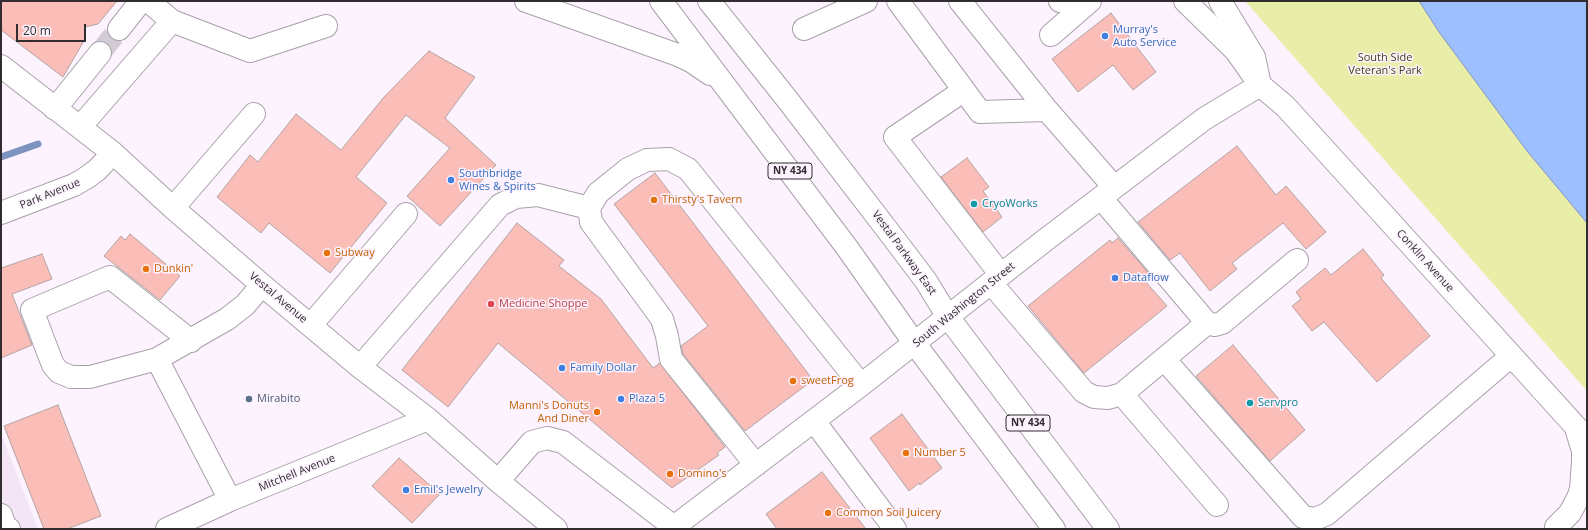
<!DOCTYPE html>
<html>
<head>
<meta charset="utf-8">
<style>
  body { margin:0 }
  #map { position:relative; width:1588px; height:530px; overflow:hidden; background:#fcf3fe; font-family:"Open Sans",sans-serif }
  canvas { display:block }
  .frame { position:absolute; inset:0; border:2px solid #302c30; pointer-events:none }
  .scale { position:absolute; left:16px; top:24px; width:70px; height:18px; box-sizing:border-box; border:2px solid #302c30; border-top:0; padding-left:5px; font-size:12px; line-height:14px; white-space:nowrap; color:#302c30; -webkit-text-stroke:3px #fcf3fe; paint-order:stroke }
</style>
</head>
<body>
<div id="map">
<canvas width="1588" height="530"></canvas>
<div class="frame"></div>
<div class="scale">20 m</div>
</div>
<script>
const c = document.querySelector('canvas').getContext('2d');
c.lineJoin = 'round';
function fillPath(path, color) { c.fillStyle = color; c.fill(path, 'evenodd'); }
const poly = rows => new Path2D(rows.map(r => 'M' + r).join(''));
function strokePath(path, color, width, dash) { c.strokeStyle = color; c.lineWidth = width; c.lineCap = dash ? 'butt' : 'round'; c.setLineDash(dash || []); c.stroke(path); }
function write(font, color, halo, rows, align = 'center') {
  c.font = font + ' "Open Sans",sans-serif'; c.lineWidth = 3; c.setLineDash([]); c.textBaseline = 'middle'; c.strokeStyle = halo; c.fillStyle = color; for (const [text, x, y, turn = 0] of rows) {
    c.save(); c.translate(x, y); c.rotate((+turn || 0) * Math.PI / 180); c.textAlign = isNaN(turn) ? turn : align; if (halo) c.strokeText(text, 0, 0); c.fillText(text, 0, 0); c.restore();
  }
}
fillPath(poly([
  [1,433,38,529,1,529]
]), '#f3e5f6');
fillPath(poly([
  [1245,1,1419,1,1439,32,1527,151,1587,223,1587,391]
]), '#e8eda8');
const water = poly([
  [1419,1,1587,1,1587,223,1527,151,1439,32,1419,1]
]);
fillPath(water, '#9ebffd');
strokePath(water, '#7d93c0', 1);
strokePath(poly([
  [1,157,38,144]
]), '#7d93c0', 7);
const building = poly([
  [1,1,117,1,98,24,85,27,85,39,63,77,1,30,1,1],
  [1111,13,1156,72,1133,90,1113,65,1078,92,1052,59,1111,13],
  [429,51,475,77,445,118,496,165,440,226,407,196,450,148,406,115,356,177,387,203,330,273,269,223,261,233,217,197,250,155,258,162,296,114,341,150,384,97,429,51],
  [1237,146,1276,195,1286,186,1326,232,1306,249,1283,223,1232,263,1237,269,1210,291,1180,253,1170,260,1138,222,1237,146],
  [967,158,989,187,983,191,1002,217,983,232,941,177,967,158],
  [655,173,813,380,745,431,683,354,681,346,708,326,614,204,655,173],
  [517,223,564,260,559,266,601,299,653,368,660,363,725,447,717,453,719,455,672,488,498,343,448,407,402,370,517,223],
  [130,234,180,276,160,300,104,256,121,236,125,240,130,234],
  [1118,238,1151,276,1145,281,1167,306,1084,373,1028,306,1110,240,1112,243,1118,238],
  [1363,249,1384,275,1381,278,1430,336,1377,382,1324,322,1312,331,1292,306,1301,299,1296,292,1325,268,1331,275,1363,249],
  [42,254,52,279,12,294,32,345,1,358,1,268,42,254],
  [1233,345,1305,430,1270,461,1196,376,1233,345],
  [58,405,101,516,67,529,44,529,4,426,58,405],
  [902,414,942,468,920,485,919,483,909,491,870,438,902,414],
  [399,458,440,494,412,523,372,486,399,458],
  [822,472,866,529,777,529,766,514,822,472]
]);
fillPath(building, '#fbbdb8');
strokePath(building, '#b2a4a3', 1);
strokePath(poly([
  [100,53,119,29]
]), '#d3cbd5', 22, [22, 11]);
const minor = poly([
  [898,1,980,112,1047,110],
  [960,1,1047,110,1114,187],
  [1060,1,1070,3],
  [172,21,250,51,326,26],
  [119,29,141,1],
  [804,29,866,1],
  [1051,35,1090,1],
  [1,66,113,153,173,208,262,285,360,367,428,419,498,481,556,529],
  [963,91,895,137,1001,275],
  [55,109,100,53],
  [80,127,172,21,148,1],
  [173,208,254,114],
  [1,213,74,185,86,178,97,170,113,153],
  [991,283,1084,392,1094,397,1108,398,1122,394,1207,323,1101,198],
  [1207,323,1215,325,1222,323,1297,260],
  [311,325,406,214],
  [157,359,90,377,71,377,59,372,53,365,32,310,110,277,191,341],
  [1164,359,1303,517,1315,519,1327,514,1511,356],
  [360,367,500,205,516,197,538,195,589,208],
  [1122,394,1217,505],
  [814,421,895,529],
  [756,465,671,359,667,336,662,319,591,222,589,208,598,193,628,169,647,160,669,159,688,169,861,385],
  [498,481,532,442,547,438,563,442,674,527],
  [230,500,157,359,227,319,245,305,262,285],
  [1,515,5,526,9,529],
  [167,529,230,500,428,419],
  [671,529,861,385,1044,241,1204,119,1260,85,1236,51,1185,1]
]);
const major = poly([
  [526,1,678,55,691,61,710,74],
  [661,1,848,249,915,344,1054,529],
  [709,1,790,103,895,240,926,281,948,317,1108,529],
  [1220,1,1254,57,1260,85,1285,106,1587,439],
  [1556,527,1570,513,1578,498,1581,489,1583,461,1583,451,1576,428]
]);
strokePath(minor, '#a8a0a9', 24);
strokePath(major, '#a8a0a9', 24);
strokePath(minor, '#fff', 22);
strokePath(major, '#fff', 22);
for (const [x, y, r, color] of [
  [1105,36,4,"#3f7fe0"],
  [451,180,4,"#3f7fe0"],
  [654,200,4,"#e8710a"],
  [974,204,4,"#0f9aa8"],
  [327,253,4,"#e8710a"],
  [146,269,4,"#e8710a"],
  [1115,278,4,"#3f7fe0"],
  [491,304,4,"#e0444e"],
  [562,368,4,"#3f7fe0"],
  [793,381,4,"#e8710a"],
  [249,399,4,"#5c6f8a"],
  [621,399,4,"#3f7fe0"],
  [1250,403,4,"#0f9aa8"],
  [597,412,4,"#e8710a"],
  [906,453,4,"#e8710a"],
  [670,474,4,"#e8710a"],
  [406,490,4,"#3f7fe0"],
  [828,513,4,"#e8710a"]
]) { const dot = new Path2D(); dot.arc(x, y, r, 0, 2 * Math.PI); c.fillStyle = color; c.fill(dot); strokePath(dot, '#fcf3fe', 1.5); }
for (const [x, y, w] of [
  [790,171,44],
  [1028,423,44]
]) { const box = new Path2D(); box.roundRect(x - w / 2, y - 8, w, 16, 3); c.fillStyle = '#fcf3fe'; c.fill(box); strokePath(box, '#302c30', 1); }
write('bold 10px', '#302c30', null, [
  ["NY 434",790,171],
  ["NY 434",1028,423]
]);
write('11px', '#366cbe', '#fcf3fe', [
  ["Murray's",1113,30],
  ["Auto Service",1113,43],
  ["Southbridge",459,174],
  ["Wines & Spirits",459,187],
  ["Dataflow",1123,278],
  ["Family Dollar",570,368],
  ["Plaza 5",629,399],
  ["Emil's Jewelry",414,490]
], 'left');
write('11px', '#40421a', '#fcf3fe', [
  ["South Side",1385,58],
  ["Veteran's Park",1385,71]
]);
write('11px', '#302c30', '#fcf3fe', [
  ["Park Avenue",50,194,-22],
  ["Vestal Parkway East",904,253,54],
  ["Conklin Avenue",1425,261,48],
  ["Vestal Avenue",278,298,40],
  ["South Washington Street",964,305,-39],
  ["Mitchell Avenue",297,473,-22]
]);
write('11px', '#c56008', '#fcf3fe', [
  ["Thirsty's Tavern",662,200],
  ["Subway",335,253],
  ["Dunkin'",154,269],
  ["sweetFrog",801,381],
  ["Manni's Donuts",589,406,"right"],
  ["And Diner",589,419,"right"],
  ["Number 5",914,453],
  ["Domino's",678,474],
  ["Common Soil Juicery",836,513]
], 'left');
write('11px', '#0d838f', '#fcf3fe', [
  ["CryoWorks",982,204],
  ["Servpro",1258,403]
], 'left');
write('11px', '#be3a42', '#fcf3fe', [
  ["Medicine Shoppe",499,304]
], 'left');
write('11px', '#4e5e75', '#fcf3fe', [
  ["Mirabito",257,399]
], 'left');
</script>
</body>
</html>
